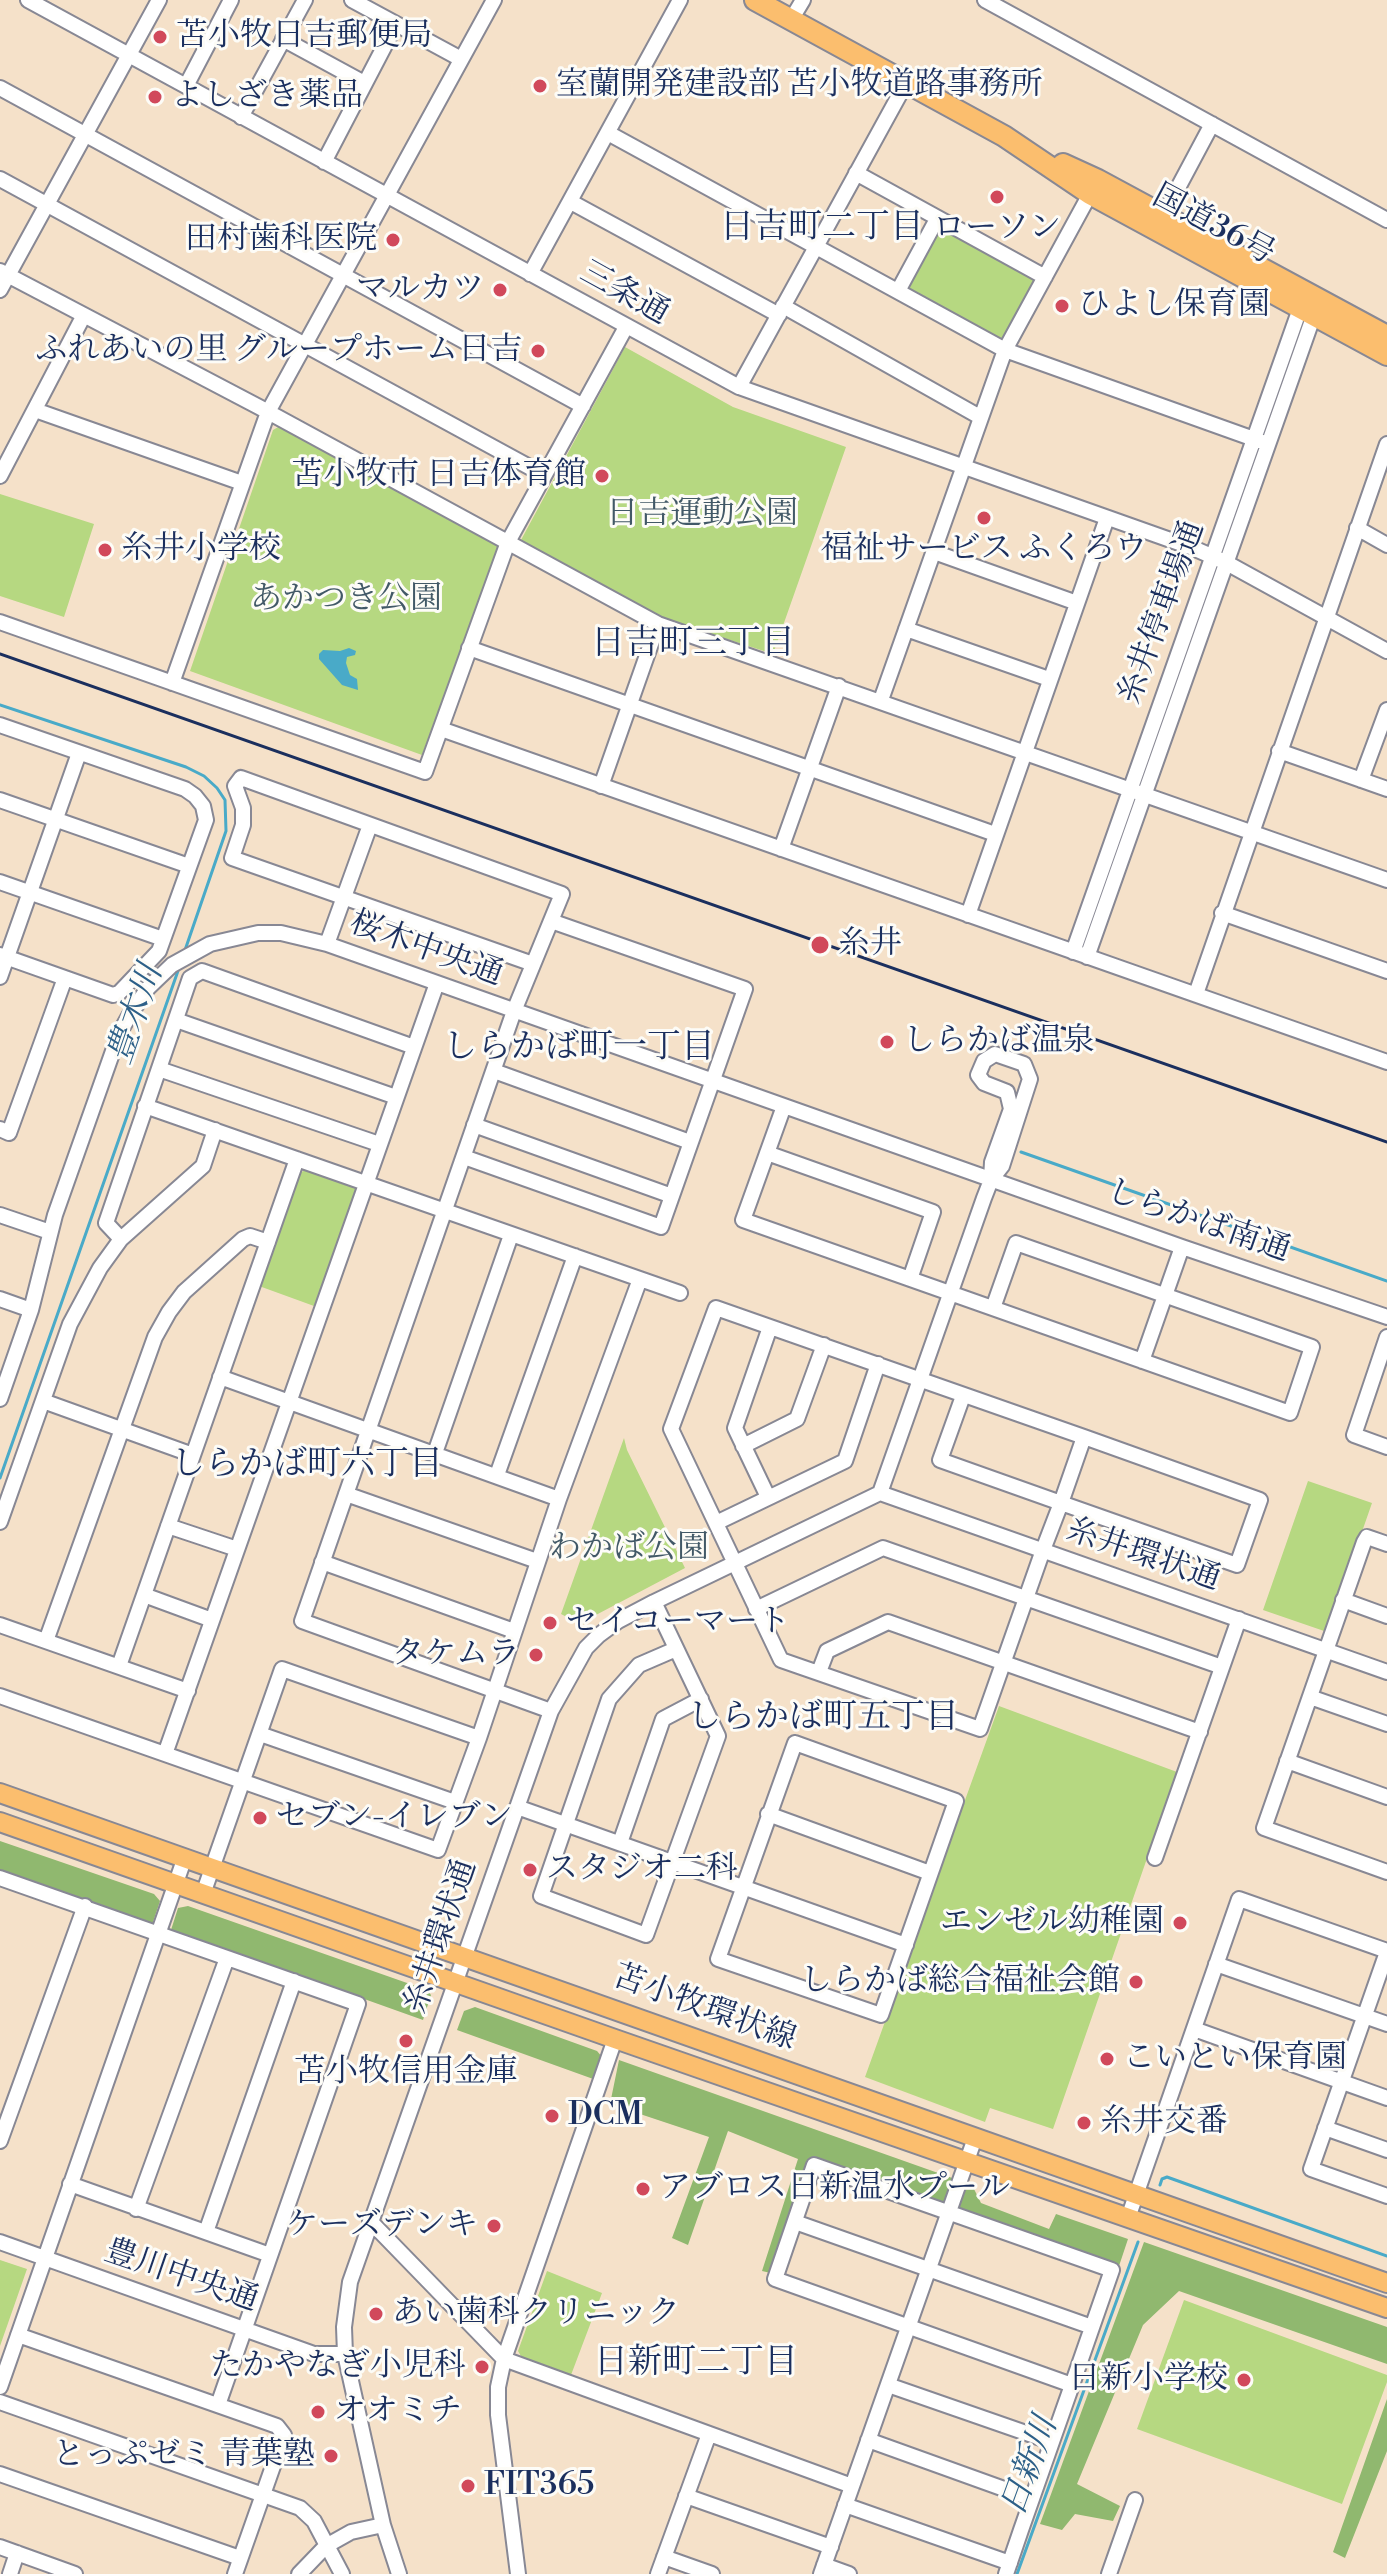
<!DOCTYPE html>
<html>
<head>
<meta charset="utf-8">
<style>
  body { margin:0 }
  canvas { display:block; background:#f5e1c9 }
</style>
</head>
<body>
<canvas width="1387" height="2574"></canvas>
<script>
const c = document.querySelector('canvas').getContext('2d');
c.lineJoin = 'round';
function fillPath(path, color) { c.fillStyle = color; c.fill(path, 'evenodd'); }
const poly = rows => new Path2D(rows.map(r => 'M' + r).join(''));
function strokePath(path, color, width, dash) { c.strokeStyle = color; c.lineWidth = width; c.lineCap = dash ? 'butt' : 'round'; c.setLineDash(dash || []); c.stroke(path); }
function write(font, color, halo, rows, align = 'center') {
  c.font = font + ' "Libre Bodoni","Noto Serif JP",serif'; c.lineWidth = 6; c.setLineDash([]); c.textBaseline = 'middle'; c.strokeStyle = halo; c.fillStyle = color; for (const [text, x, y, turn = 0] of rows) {
    c.save(); c.translate(x, y); c.rotate((+turn || 0) * Math.PI / 180); c.textAlign = isNaN(turn) ? turn : align; if (halo) c.strokeText(text, 0, 0); c.fillText(text, 0, 0); c.restore();
  }
}
fillPath(poly([
  [945,227,1034,277,1036,282,1005,340,1001,341,909,290,908,287,939,230],
  [625,347,733,407,846,447,773,654,659,617,521,540],
  [280,426,496,544,498,549,422,755,190,671,273,430],
  [0,494,94,524,64,617,0,596],
  [305,1170,354,1186,357,1190,314,1306,259,1286,300,1173],
  [624,1438,627,1450,685,1568,594,1616,582,1625,561,1614],
  [1308,1481,1372,1503,1327,1632,1263,1610],
  [999,1706,1177,1772,1053,2129,990,2108,985,2122,865,2077],
  [0,2260,27,2269,0,2346],
  [547,2271,602,2293,571,2375,522,2358,518,2351],
  [1184,2300,1387,2375,1387,2382,1342,2504,1137,2429]
]), '#b6d881');
fillPath(poly([
  [0,1841,154,1894,160,1901,152,1925,0,1873],
  [188,1906,427,1990,431,1995,423,2020,171,1930,178,1908],
  [475,2007,597,2051,603,2058,596,2080,457,2030,464,2011],
  [619,2060,972,2185,981,2203,1049,2229,1056,2214,1128,2239,1119,2266,813,2156,775,2274,762,2271,798,2159,728,2131,688,2245,672,2238,709,2137,610,2104],
  [1144,2242,1387,2327,1387,2364,1179,2291,1143,2325,1077,2484,1120,2506,1113,2521,1075,2514,1062,2530,1040,2524],
  [1387,2399,1387,2451,1345,2558,1333,2552]
]), '#90b86f');
fillPath(poly([
  [349,648,356,651,355,655,347,657,346,663,350,675,357,679,358,690,342,685,319,659,319,654,323,650,340,651]
]), '#49aac8');
strokePath(poly([
  [0,705,186,767,204,776,217,788,225,800,226,831,184,953],
  [1021,1152,1387,1281],
  [0,1478,179,968],
  [1160,2185,1162,2179,1167,2177,1387,2256],
  [1017,2574,1138,2242]
]), '#49aac8', 3);
const minor = poly([
  [28,0,739,387,1193,548,1225,562,1387,651],
  [352,0,461,59],
  [985,0,1387,220],
  [791,20,803,0],
  [283,39,364,83],
  [186,86,231,0],
  [0,88,583,406],
  [241,117,305,0],
  [608,133,1005,350,1268,444],
  [324,162,396,24],
  [856,173,1045,277],
  [0,179,544,475],
  [571,202,779,315],
  [1163,216,1212,124],
  [0,271,259,407,658,624,1387,880],
  [530,274,680,0],
  [0,290,159,0],
  [898,291,937,219],
  [783,306,980,417],
  [739,387,906,83],
  [35,410,242,483],
  [0,476,84,315],
  [1357,528,1387,545],
  [934,552,1077,603],
  [0,622,425,772,508,542,626,327],
  [906,629,1049,679],
  [469,648,995,834],
  [172,683,268,412,494,0],
  [881,700,1005,350,1090,194],
  [0,725,185,789,195,796,203,806,206,820,159,951,119,993,113,995,0,955],
  [441,729,1387,1062],
  [1279,751,1387,789],
  [1361,780,1387,710],
  [601,786,658,624],
  [0,800,189,866],
  [781,849,839,686],
  [0,882,163,939],
  [1222,913,1387,971],
  [968,915,1107,518],
  [327,944,370,825],
  [1073,952,1303,300],
  [1087,957,1316,309],
  [533,964,232,858,243,825,243,808,235,786,241,778,562,894,514,1011,302,1621,551,1711],
  [0,977,79,753],
  [1196,994,1387,444],
  [176,1020,396,1097],
  [159,1069,379,1144],
  [494,1071,690,1142],
  [145,1106,680,1293],
  [784,1106,743,1220,1290,1413,1312,1347,1016,1243,993,1308],
  [474,1125,672,1196],
  [0,1129,9,1133,65,978],
  [767,1153,933,1212,910,1279],
  [464,1157,661,1227,745,989,551,921],
  [0,1215,50,1232],
  [121,1239,106,1223,190,978,202,971,414,1047],
  [0,1299,31,1310],
  [1387,1337,1354,1435,1387,1447],
  [1142,1361,1182,1247],
  [220,1377,559,1499],
  [963,1396,940,1460,1061,1503,1237,1565,1260,1500,1084,1437,716,1308,671,1429,781,1660,980,1729,1043,1550,1061,1503,1084,1437],
  [0,1399,31,1310,55,1215,119,1034,129,1016,148,988,172,965,210,944,258,933,281,933,327,944,1182,1247,1387,1317],
  [43,1401,193,1455],
  [743,1446,797,1419,824,1345],
  [435,1453,511,1235],
  [497,1475,575,1256],
  [880,1493,984,1198,991,1180,1002,1166,1030,1079,1024,1064,995,1054,984,1061,978,1075,984,1083,1007,1092,1011,1109,992,1162,991,1180],
  [346,1494,537,1561],
  [768,1497,735,1428,770,1327],
  [0,1522,70,1324,100,1268,121,1239,203,1166,215,1130],
  [716,1523,845,1461,878,1364],
  [168,1526,237,1549],
  [1387,1544,1367,1537,1364,1542,1264,1828,1387,1872],
  [322,1562,514,1631],
  [144,1595,212,1620],
  [1343,1600,1387,1616],
  [654,1602,718,1736,646,1935,541,1896,609,1699,639,1665,676,1649],
  [756,1609,883,1548,1222,1667],
  [0,1625,188,1691],
  [46,1641,155,1337,169,1312,184,1292,243,1239,250,1236,268,1242],
  [119,1666,297,1159],
  [819,1672,827,1651,888,1622,1200,1732],
  [0,1696,438,1850,479,1738,559,1499,640,1279],
  [1310,1697,1387,1724],
  [260,1734,455,1802],
  [795,1743,956,1801,881,2015,718,1959,795,1743],
  [165,1754,437,983],
  [1287,1761,1387,1797],
  [517,1807,906,1945],
  [768,1814,930,1873],
  [620,1843,663,1719,701,1699],
  [1155,1858,1239,1619],
  [0,1878,358,2004,218,2405],
  [203,1894,282,1669,479,1738],
  [1387,1952,1311,2169,1387,2196],
  [1216,1964,1387,2024],
  [1194,2029,1387,2098],
  [1325,2128,1387,2150],
  [0,2141,85,1906],
  [70,2184,270,2255],
  [136,2209,227,1958],
  [1128,2218,1239,1899,1387,1951],
  [370,2221,504,2359,852,2486],
  [795,2222,1092,2327],
  [206,2232,294,1981],
  [0,2242,314,2354,345,2354],
  [18,2335,277,2426,284,2435,235,2574],
  [888,2385,1052,2442],
  [0,2387,185,1857],
  [0,2402,300,2508,314,2521,342,2574],
  [868,2440,1032,2499],
  [0,2474,240,2558],
  [686,2496,831,2547],
  [845,2505,1010,2563],
  [0,2547,75,2574],
  [664,2557,712,2574],
  [824,2565,849,2574],
  [10,2574,17,2553],
  [299,2574,326,2546,351,2532,383,2525],
  [399,2574,383,2525,345,2354,344,2327,350,2282,551,1711,586,1648,599,1635,618,1621,654,1602,880,1493,1387,1672],
  [518,2574,498,2415,498,2387,504,2359,615,2039],
  [658,2574,709,2434],
  [821,2574,975,2138],
  [1006,2574,1021,2530,1072,2385,1112,2270,814,2165,775,2279,1072,2385],
  [1109,2574,1135,2500]
]);
const major = poly([
  [0,1793,1387,2283],
  [0,1822,615,2039,1387,2308]
]);
const highway = poly([
  [755,0,1004,136,1090,194,1387,355],
  [1063,164,1098,180,1387,336]
]);
strokePath(minor, '#888894', 18);
strokePath(major, '#888894', 22);
strokePath(highway, '#888894', 24);
strokePath(minor, '#fff', 14);
strokePath(major, '#fbbe6e', 18);
strokePath(highway, '#fbbe6e', 20);
strokePath(poly([
  [0,654,1387,1142]
]), '#1b2f5e', 3);
for (const [x, y, r, color] of [
  [160,37,8,"#d1495b"],
  [540,86,8,"#d1495b"],
  [155,97,8,"#d1495b"],
  [997,197,8,"#d1495b"],
  [393,240,8,"#d1495b"],
  [500,290,8,"#d1495b"],
  [1062,306,8,"#d1495b"],
  [538,351,8,"#d1495b"],
  [602,476,8,"#d1495b"],
  [984,518,8,"#d1495b"],
  [105,550,8,"#d1495b"],
  [820,945,10,"#d1495b"],
  [887,1042,8,"#d1495b"],
  [550,1623,8,"#d1495b"],
  [536,1655,8,"#d1495b"],
  [260,1818,8,"#d1495b"],
  [530,1870,8,"#d1495b"],
  [1180,1923,8,"#d1495b"],
  [1136,1982,8,"#d1495b"],
  [406,2041,8,"#d1495b"],
  [1107,2059,8,"#d1495b"],
  [552,2116,8,"#d1495b"],
  [1084,2123,8,"#d1495b"],
  [643,2189,8,"#d1495b"],
  [494,2226,8,"#d1495b"],
  [376,2314,8,"#d1495b"],
  [482,2367,8,"#d1495b"],
  [1244,2380,8,"#d1495b"],
  [318,2412,8,"#d1495b"],
  [331,2456,8,"#d1495b"],
  [468,2486,8,"#d1495b"]
]) { const dot = new Path2D(); dot.arc(x, y, r, 0, 2 * Math.PI); c.fillStyle = color; c.fill(dot); strokePath(dot, '#fdfcf7', 3); }
write('32px', '#1b2f5e', '#fdfcf7', [
  ["苫小牧日吉郵便局",176,37],
  ["室蘭開発建設部 苫小牧道路事務所",556,86],
  ["よしざき薬品",171,97],
  ["ローソン",997,229,"center"],
  ["田村歯科医院",377,240,"right"],
  ["マルカツ",484,290,"right"],
  ["ひよし保育園",1078,306],
  ["ふれあいの里 グループホーム日吉",522,351,"right"],
  ["苫小牧市 日吉体育館",586,476,"right"],
  ["糸井小学校",121,550],
  ["福祉サービス ふくろウ",984,550,"center"],
  ["糸井",838,945],
  ["しらかば温泉",903,1042],
  ["セイコーマート",566,1623],
  ["タケムラ",520,1655,"right"],
  ["セブン-イレブン",276,1818],
  ["スタジオ二科",546,1870],
  ["エンゼル幼稚園",1164,1923,"right"],
  ["しらかば総合福祉会館",1120,1982,"right"],
  ["こいとい保育園",1123,2059],
  ["苫小牧信用金庫",406,2073,"center"],
  ["DCM",568,2116],
  ["糸井交番",1100,2123],
  ["アブロス日新温水プール",659,2189],
  ["ケーズデンキ",478,2226,"right"],
  ["あい歯科クリニック",392,2314],
  ["たかやなぎ小児科",466,2367,"right"],
  ["日新小学校",1228,2380,"right"],
  ["オオミチ",334,2412],
  ["とっぷゼミ 青葉塾",315,2456,"right"],
  ["FIT365",484,2486]
], 'left');
write('32px', '#1b2f5e', '#fdfcf7', [
  ["国道36号",1213,226,28],
  ["三条通",624,294,29],
  ["糸井停車場通",1163,613,-70],
  ["桜木中央通",426,950,20],
  ["しらかば南通",1198,1222,19],
  ["糸井環状通",1143,1556,19],
  ["糸井環状通",442,1937,-71],
  ["苫小牧環状線",704,2009,20],
  ["豊川中央通",181,2277,19]
]);
write('32px', '#425967', '#fdfcf7', [
  ["日吉運動公園",702,515],
  ["あかつき公園",346,600],
  ["わかば公園",629,1549]
]);
write('34px', '#1b2f5e', '#fdfcf7', [
  ["日吉町二丁目",822,229],
  ["日吉町三丁目",693,645],
  ["しらかば町一丁目",579,1049],
  ["しらかば町六丁目",307,1466],
  ["しらかば町五丁目",823,1719],
  ["日新町二丁目",696,2364]
]);
write('italic 34px', '#2d6088', '#fdfcf7', [
  ["豊木川",137,1015,-71],
  ["日新川",1031,2467,-70]
]);
</script>
</body>
</html>
